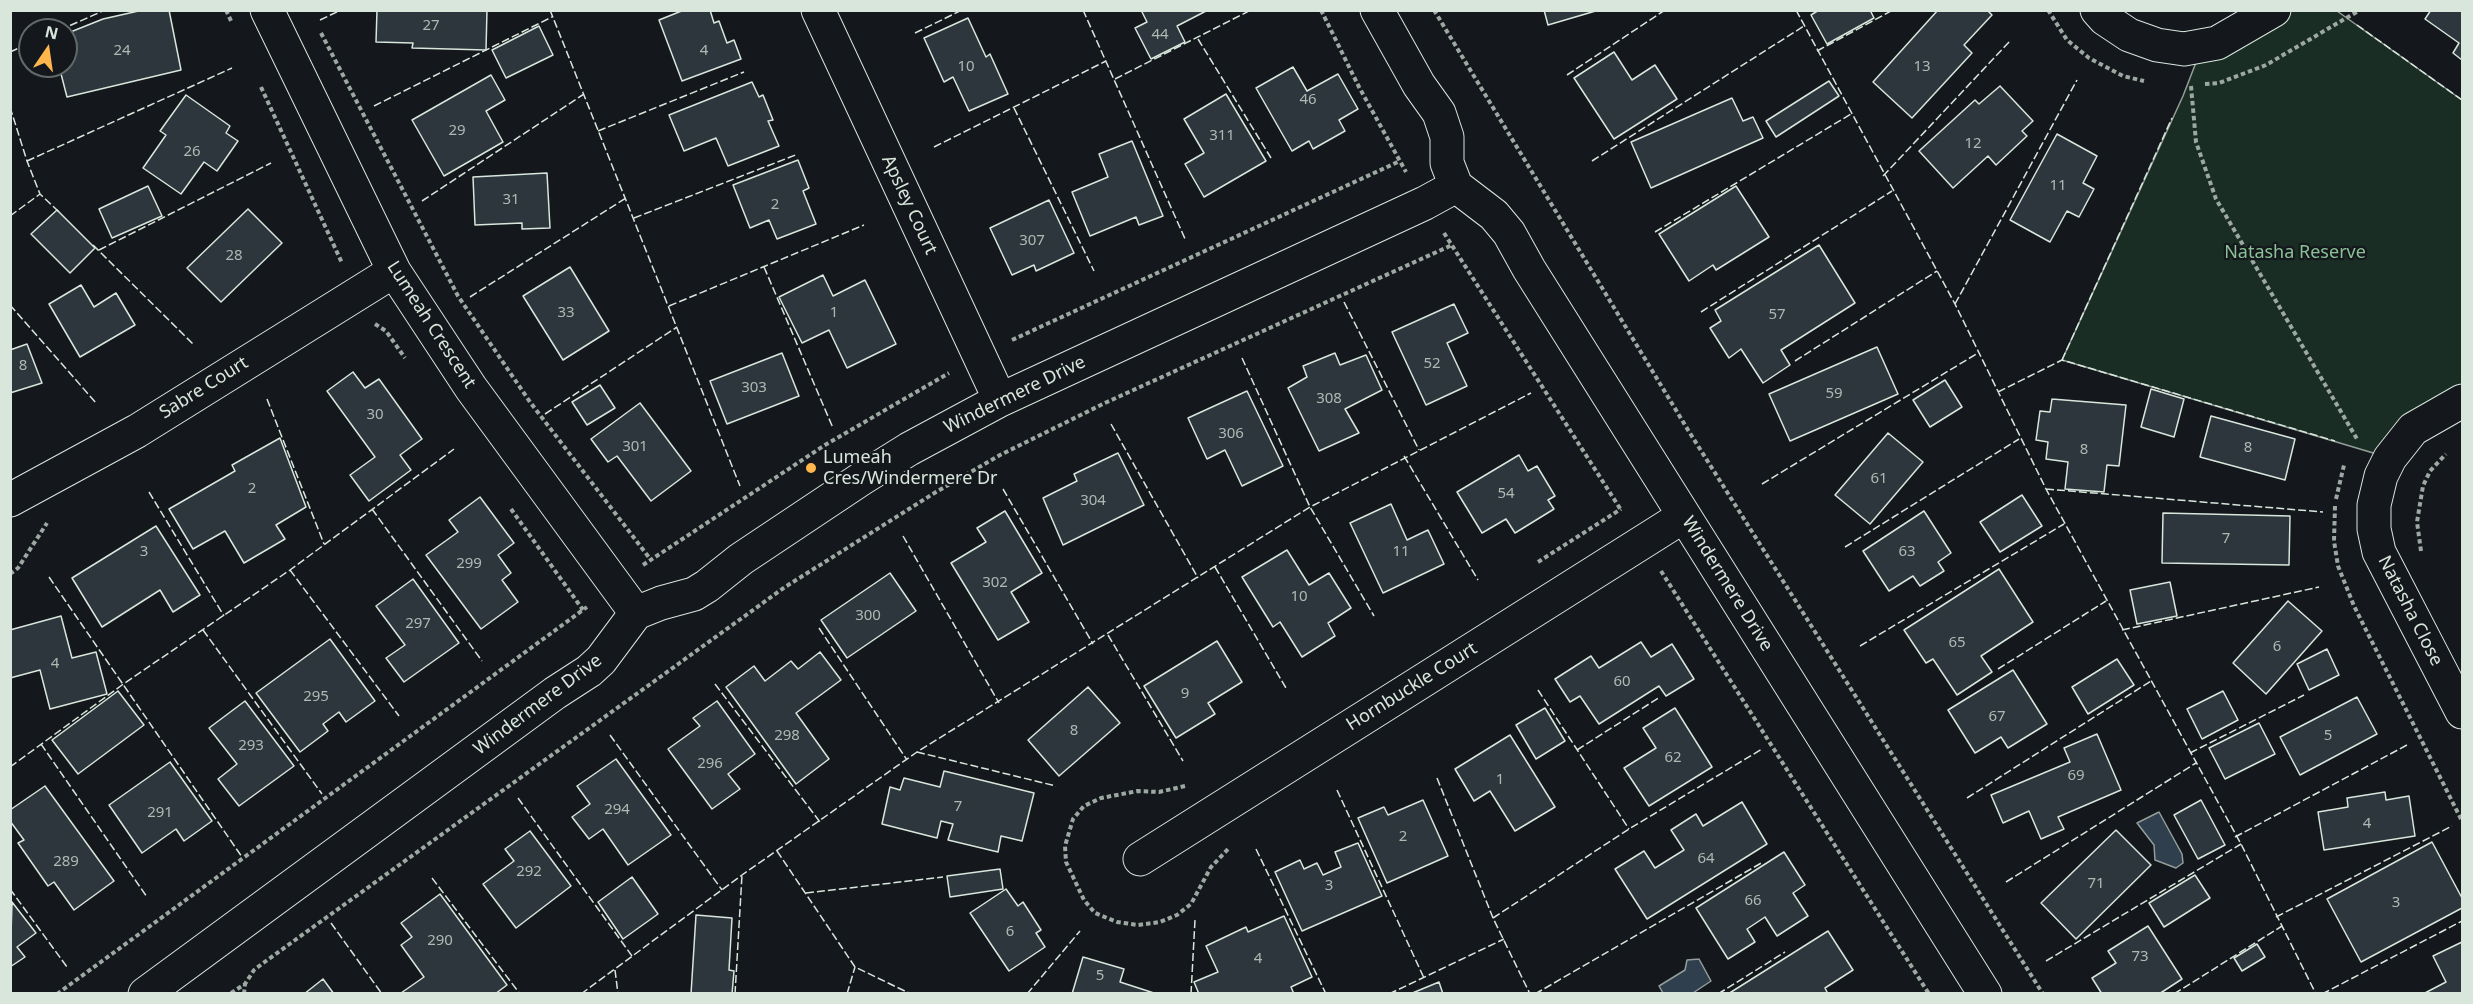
<!DOCTYPE html>
<html>
<head>
<meta charset="utf-8">
<style>
  body { margin:0 }
  #map { position:relative; width:2473px; height:1004px; overflow:hidden; background:#14181c; font-family:"Noto Sans",sans-serif }
  canvas { display:block }
  .frame { position:absolute; inset:0; border:12px solid #d8e6dc; pointer-events:none }
  .north { position:absolute; left:18px; top:18px; width:60px; height:60px; box-sizing:border-box; background:#14181c; border:2px solid #626a69; border-radius:50%; rotate:13deg; font-size:16px; font-weight:700; line-height:24px; text-align:center; color:#d8e6dc }
  .north::after { content:''; display:block; margin:auto; width:21px; height:27px; background:#ffb74d; clip-path:polygon(50% 0,100% 100%,50% 72%,0 100%) }
</style>
</head>
<body>
<div id="map">
<canvas width="2473" height="1004"></canvas>
<div class="frame"></div>
<div class="north">N</div>
</div>
<script>
const c = document.querySelector('canvas').getContext('2d');
c.lineJoin = 'round';
function fillPath(path, color) { c.fillStyle = color; c.fill(path, 'evenodd'); }
const poly = rows => new Path2D(rows.map(r => 'M' + r).join(''));
function strokePath(path, color, width, dash) { c.strokeStyle = color; c.lineWidth = width; c.lineCap = dash ? 'butt' : 'round'; c.setLineDash(dash || []); c.stroke(path); }
function write(font, color, halo, rows, align = 'center') {
  c.font = font + ' "Noto Sans",sans-serif'; c.lineWidth = 4.5; c.setLineDash([]); c.textBaseline = 'middle'; c.strokeStyle = halo; c.fillStyle = color; for (const [text, x, y, turn = 0] of rows) {
    c.save(); c.translate(x, y); c.rotate((+turn || 0) * Math.PI / 180); c.textAlign = isNaN(turn) ? turn : align; if (halo) c.strokeText(text, 0, 0); c.fillText(text, 0, 0); c.restore();
  }
}
const green = poly([
  [2274,11,2337,11,2462,100,2462,401,2390,458,2062,360,2183,96,2202,47,2274,11]
]);
fillPath(green, '#1a2d24');
strokePath(green, '#939e99', 1.5);
const water = poly([
  [2159,812,2182,854,2183,863,2176,868,2155,860,2154,845,2137,823,2159,812],
  [1699,959,1711,981,1693,993,1663,993,1659,986,1685,970,1687,960,1699,959]
]);
fillPath(water, '#2f3f4d');
strokePath(water, '#939e99', 1.5);
const building = poly([
  [143,10,169,10,181,70,67,97,59,66,66,66,68,33,103,19,143,10],
  [377,10,487,10,486,50,412,48,413,43,376,42,377,10],
  [684,10,710,10,714,23,719,21,727,43,734,40,741,59,682,81,659,20,684,10],
  [1141,10,1208,10,1177,26,1185,42,1151,59,1135,28,1147,22,1141,10],
  [1544,10,1599,10,1548,25,1544,10],
  [1819,10,1870,10,1874,18,1827,44,1811,15,1819,10],
  [1938,10,1987,10,1992,15,1964,45,1972,53,1912,118,1873,82,1938,10],
  [2431,10,2462,10,2462,60,2453,53,2459,43,2425,19,2431,10],
  [968,18,986,57,990,54,1008,94,969,111,953,77,944,82,924,38,968,18],
  [539,26,553,55,506,78,492,50,539,26],
  [1614,52,1632,80,1655,65,1677,99,1614,139,1574,78,1614,52],
  [1293,67,1307,91,1338,74,1358,109,1339,120,1345,131,1313,149,1309,141,1292,151,1256,88,1293,67],
  [491,75,505,100,486,111,503,142,444,176,412,120,491,75],
  [1829,81,1839,96,1776,137,1766,121,1829,81],
  [752,82,759,97,763,95,773,120,768,121,779,146,728,166,716,138,684,151,669,115,752,82],
  [2000,86,2033,121,2022,131,2027,136,1996,165,1988,156,1953,188,1919,151,1975,100,1979,104,2000,86],
  [1226,94,1266,161,1204,197,1185,164,1204,153,1184,119,1226,94],
  [186,95,230,126,226,133,238,141,217,171,204,162,181,194,143,168,166,135,160,131,186,95],
  [1732,98,1743,121,1753,117,1763,138,1651,188,1631,142,1732,98],
  [2057,134,2097,156,2083,183,2094,189,2079,217,2067,211,2050,242,2010,220,2057,134],
  [1132,141,1163,216,1139,225,1136,217,1090,236,1072,192,1108,177,1099,154,1132,141],
  [798,160,809,188,803,191,816,224,777,239,769,220,750,228,733,185,798,160],
  [547,173,550,228,522,229,522,223,475,225,473,177,547,173],
  [148,186,162,216,112,238,99,209,148,186],
  [1736,186,1769,237,1716,270,1713,265,1689,281,1659,234,1736,186],
  [1049,200,1074,253,1036,271,1034,265,1012,275,990,228,1049,200],
  [248,209,282,243,221,302,187,268,248,209],
  [57,210,95,248,70,273,31,234,57,210],
  [1819,245,1855,303,1781,350,1790,365,1763,383,1741,349,1729,358,1710,328,1721,321,1715,310,1819,245],
  [570,267,609,331,563,360,523,296,570,267],
  [823,275,833,296,865,280,896,344,847,368,829,330,802,343,779,297,823,275],
  [81,285,94,307,116,293,135,325,80,357,49,304,81,285],
  [1454,304,1468,333,1447,343,1467,386,1426,405,1392,332,1454,304],
  [27,344,42,383,10,393,10,350,27,344],
  [1877,347,1898,394,1790,441,1769,394,1877,347],
  [782,353,799,396,727,424,710,381,782,353],
  [1335,353,1340,365,1366,355,1382,390,1345,409,1359,433,1319,451,1288,388,1307,377,1303,366,1335,353],
  [353,372,365,388,379,379,422,439,400,455,411,470,369,501,350,475,375,457,327,391,353,372],
  [1945,380,1962,407,1930,427,1913,400,1945,380],
  [600,385,615,408,587,425,572,402,600,385],
  [2151,389,2184,399,2174,437,2141,427,2151,389],
  [1247,391,1283,466,1242,486,1225,450,1207,459,1188,418,1247,391],
  [2052,399,2126,405,2119,466,2107,465,2104,492,2065,489,2068,462,2046,459,2048,442,2036,440,2040,411,2050,412,2052,399],
  [640,403,691,471,651,501,617,456,608,462,591,439,640,403],
  [2211,416,2295,439,2285,480,2200,457,2211,416],
  [1888,433,1923,462,1870,524,1835,495,1888,433],
  [280,438,306,507,276,525,285,539,244,563,225,531,193,549,169,509,235,471,232,465,280,438],
  [1118,453,1144,505,1063,545,1043,498,1077,481,1074,474,1118,453],
  [1519,455,1528,471,1537,466,1555,496,1548,500,1554,509,1515,533,1506,519,1482,533,1457,492,1519,455],
  [2022,495,2042,526,2000,552,1980,522,2022,495],
  [480,497,514,543,498,555,511,573,502,580,518,602,481,629,426,555,458,532,449,520,480,497],
  [1391,504,1407,540,1428,530,1444,564,1383,593,1350,523,1391,504],
  [1005,511,1042,573,1011,592,1029,622,998,640,951,563,986,542,977,528,1005,511],
  [1924,511,1951,553,1938,562,1944,571,1920,586,1913,576,1889,591,1863,551,1924,511],
  [2163,513,2290,516,2289,565,2162,563,2163,513],
  [156,526,200,595,173,612,160,590,102,627,72,578,156,526],
  [1287,550,1309,585,1329,573,1351,608,1328,623,1335,636,1302,657,1280,622,1273,627,1242,577,1287,550],
  [1999,569,2033,622,1981,656,1992,672,1957,695,1933,659,1926,663,1904,630,1999,569],
  [890,573,916,611,847,658,821,620,890,573],
  [413,579,459,643,404,682,386,658,405,645,376,606,413,579],
  [2170,582,2177,616,2137,624,2130,590,2170,582],
  [2288,601,2322,631,2266,694,2233,663,2288,601],
  [61,616,72,658,96,652,107,694,50,709,40,670,10,678,10,630,61,616],
  [330,639,375,701,346,722,339,712,323,724,328,731,300,752,256,693,330,639],
  [1217,641,1242,682,1208,703,1215,714,1176,738,1144,686,1217,641],
  [1641,642,1651,657,1672,644,1694,679,1666,696,1659,686,1599,724,1580,696,1570,702,1555,679,1591,656,1599,668,1641,642],
  [2327,649,2339,675,2309,690,2297,664,2327,649],
  [820,652,841,680,796,713,829,759,796,784,726,687,754,666,765,681,791,661,798,669,820,652],
  [2117,659,2134,685,2088,714,2072,687,2117,659],
  [2013,670,2047,724,2008,748,2001,737,1975,753,1948,710,2013,670],
  [1088,687,1120,723,1059,776,1028,740,1088,687],
  [118,691,144,725,78,774,52,740,118,691],
  [2223,691,2238,720,2202,739,2187,709,2223,691],
  [2357,697,2377,734,2300,775,2280,737,2357,697],
  [245,701,294,766,239,806,218,779,237,764,209,728,245,701],
  [717,701,755,754,728,774,740,789,712,809,668,749,700,726,693,718,717,701],
  [1545,708,1565,741,1536,759,1516,725,1545,708],
  [1675,708,1712,767,1649,806,1624,768,1656,748,1643,728,1675,708],
  [2259,723,2275,754,2225,779,2209,748,2259,723],
  [2097,734,2121,790,2058,817,2064,829,2041,839,2029,811,2003,823,1991,795,2070,762,2064,748,2097,734],
  [1510,735,1555,807,1515,831,1490,791,1474,801,1455,769,1510,735],
  [616,759,671,835,628,865,603,829,589,839,572,817,590,804,577,786,616,759],
  [170,762,212,821,184,841,176,829,142,853,109,805,170,762],
  [944,771,1034,793,1022,841,1001,836,998,852,948,840,953,824,941,821,937,838,882,824,890,787,900,790,904,778,940,787,944,771],
  [45,786,114,881,74,910,54,882,48,886,18,843,24,840,10,821,10,810,45,786],
  [2385,792,2386,800,2409,796,2415,836,2324,850,2318,812,2348,807,2347,798,2385,792],
  [1423,800,1448,856,1387,883,1358,818,1384,807,1388,815,1423,800],
  [2201,800,2225,845,2198,859,2174,815,2201,800],
  [1742,802,1767,844,1647,919,1615,869,1644,851,1655,868,1684,850,1671,830,1696,814,1703,826,1742,802],
  [2116,830,2151,865,2076,939,2041,903,2116,830],
  [530,831,571,886,516,928,483,884,514,861,505,849,530,831],
  [2432,842,2462,898,2462,908,2361,962,2327,899,2432,842],
  [1358,843,1382,896,1302,931,1275,872,1300,860,1304,869,1317,863,1323,875,1341,867,1335,852,1358,843],
  [1784,852,1805,885,1793,893,1808,916,1777,936,1765,917,1747,929,1755,942,1728,959,1696,908,1784,852],
  [1000,869,1003,889,950,897,947,876,1000,869],
  [2195,875,2210,898,2164,927,2149,903,2195,875],
  [632,877,658,914,623,939,598,902,632,877],
  [1006,889,1018,906,1023,902,1041,930,1036,933,1045,947,1009,971,970,913,1006,889],
  [440,894,507,985,495,994,401,993,424,977,401,945,412,937,401,923,440,894],
  [12,902,36,933,17,947,25,957,10,967,12,902],
  [696,915,732,918,729,970,734,971,732,994,691,994,696,915],
  [1284,916,1312,977,1291,987,1294,994,1199,994,1194,982,1218,972,1206,946,1246,927,1248,932,1284,916],
  [2148,926,2182,979,2159,994,2102,994,2092,978,2116,963,2108,951,2148,926],
  [1828,931,1853,970,1825,988,1828,994,1728,994,1828,931],
  [2462,942,2462,994,2423,994,2446,982,2433,956,2462,942],
  [2257,944,2265,957,2242,971,2234,958,2257,944],
  [1083,957,1124,969,1120,982,1157,994,1072,994,1083,957],
  [323,979,334,994,304,994,323,979],
  [1439,982,1443,994,1410,994,1439,982]
]);
fillPath(building, '#2c363c');
strokePath(building, '#d8e6dc', 1.5);
const minor = poly([
  [267,10,394,271,471,388,636,613],
  [818,10,1000,400],
  [1377,10,1419,85,1439,113,1447,137,1447,163,1456,186,1494,215,1509,233,1529,269,1985,994],
  [2097,10,2105,19,2129,35,2157,45,2184,49,2217,43,2274,10],
  [2462,401,2413,429,2390,458,2381,476,2374,505,2374,529,2379,552,2462,712],
  [10,500,137,431,394,271],
  [1140,859,1684,516],
  [145,994,555,693,589,671,601,660,636,613,661,603,694,594,707,586,741,559,861,479,909,449,1000,400,1425,203,1456,186]
]);
strokePath(minor, '#d8e6dc', 35);
strokePath(poly([
  [226,10,232,23],
  [1321,10,1359,87,1406,172],
  [1434,10,1688,430,2043,994],
  [2048,10,2067,40,2089,58,2123,76,2144,81],
  [321,33,458,296,530,402,651,560],
  [2205,84,2219,83,2266,65,2360,10],
  [2191,86,2196,142,2216,199,2357,439],
  [261,87,342,263],
  [1444,233,1621,510],
  [375,324,386,331,405,358],
  [1012,340,1400,161],
  [2336,499,2344,465],
  [2335,506,2334,541,2338,566,2354,606,2462,821],
  [511,509,583,610],
  [2421,551,2417,522,2423,486,2430,471,2446,454],
  [1538,562,1621,509],
  [643,565,825,445,949,373],
  [1661,571,1929,994],
  [10,574,18,568,47,523],
  [1185,786,1159,792,1138,791,1101,798,1084,806,1073,819,1065,846,1066,862,1084,900,1095,913,1117,922,1138,925,1160,922,1177,915,1191,904,1211,867,1229,848],
  [231,993,245,984,254,970,266,961,785,587,936,492,1000,455,1107,402,1452,245],
  [57,994,587,607],
  [244,994,245,984]
]), '#9da8a2', 4, [4.5, 3]);
strokePath(minor, '#14181c', 33);
strokePath(poly([
  [550,10,740,486],
  [1083,10,1186,241],
  [1796,10,1955,304,2046,489,2241,844,2316,994],
  [320,20,341,10],
  [2357,25,2462,100],
  [60,30,105,10],
  [915,33,962,10],
  [1198,39,1271,158],
  [1817,51,1893,10],
  [10,52,30,43],
  [1567,75,1665,10],
  [1115,79,1251,10],
  [374,106,552,17],
  [10,107,27,161,40,194,59,212],
  [1014,108,1094,271],
  [598,131,744,72],
  [934,147,1106,61],
  [27,161,232,68],
  [1592,161,1804,26],
  [1883,176,2011,40],
  [422,201,584,94],
  [10,216,40,194],
  [634,218,798,154],
  [1655,232,1851,114],
  [93,245,193,344],
  [99,250,271,163],
  [764,267,833,428],
  [470,297,626,198],
  [1344,302,1419,450],
  [1955,304,2077,80],
  [10,305,97,404],
  [669,306,864,225],
  [1701,312,1892,191],
  [1242,358,1310,507,1374,616],
  [2062,360,2172,118],
  [1795,361,1937,271],
  [1998,392,2062,360,2335,441],
  [267,399,324,544],
  [545,414,677,327],
  [1111,424,1198,578],
  [1404,456,1478,580],
  [1762,484,1978,353],
  [1003,489,1093,644],
  [2046,489,2323,512],
  [149,492,224,616],
  [372,509,482,661],
  [903,536,999,703],
  [1845,547,2019,439],
  [1215,567,1286,688],
  [290,570,399,716],
  [49,577,242,857],
  [819,628,907,760],
  [203,630,322,794],
  [2122,630,2319,587],
  [1108,635,1183,761],
  [1860,646,2064,524],
  [1998,669,2106,601],
  [715,684,820,822],
  [1538,690,1629,829],
  [610,735,722,890],
  [41,744,147,897],
  [1577,750,1660,697],
  [917,752,1056,786],
  [2190,753,2304,695],
  [10,767,122,685,290,570,454,449],
  [1437,778,1493,918,1530,994],
  [1337,790,1424,978],
  [518,798,632,956],
  [1967,798,2151,681],
  [2235,837,2407,745],
  [1256,849,1326,994],
  [777,851,855,967,911,994],
  [432,878,520,994],
  [2006,882,2196,763],
  [10,889,67,967],
  [806,893,943,877],
  [2276,917,2452,826],
  [1493,918,1629,829,1762,749],
  [331,923,382,994],
  [2046,961,2241,844],
  [615,970,618,994],
  [581,994,742,875,917,752,1310,507,1531,393],
  [735,994,742,875],
  [847,994,855,967],
  [1027,994,1080,931],
  [1191,994,1195,920],
  [1389,994,1504,939],
  [1535,994,1763,862],
  [1718,994,1785,952],
  [2174,994,2282,926],
  [2322,994,2462,921]
]), '#d8e6dc', 1.5, [8, 3]);
for (const [x, y, r, color] of [
  [811,468,6,"#ffb74d"]
]) { const dot = new Path2D(); dot.arc(x, y, r, 0, 2 * Math.PI); c.fillStyle = color; c.fill(dot); strokePath(dot, '#14181c', 2); }
write('15px', '#adbab4', null, [
  ["27",431,26],
  ["44",1160,35],
  ["24",122,51],
  ["4",704,51],
  ["10",966,67],
  ["13",1922,67],
  ["46",1308,100],
  ["29",457,131],
  ["311",1222,136],
  ["12",1973,144],
  ["26",192,152],
  ["11",2058,186],
  ["31",511,200],
  ["2",775,205],
  ["307",1032,241],
  ["28",234,256],
  ["33",566,313],
  ["1",834,313],
  ["57",1777,315],
  ["52",1432,364],
  ["8",23,366],
  ["303",754,388],
  ["59",1834,394],
  ["308",1329,399],
  ["30",375,415],
  ["306",1231,434],
  ["301",635,447],
  ["8",2248,448],
  ["8",2084,450],
  ["61",1879,479],
  ["2",252,489],
  ["54",1506,494],
  ["304",1093,501],
  ["7",2226,539],
  ["3",144,552],
  ["11",1401,552],
  ["63",1907,552],
  ["299",469,564],
  ["302",995,583],
  ["10",1299,597],
  ["300",868,616],
  ["297",418,624],
  ["65",1957,643],
  ["6",2277,647],
  ["4",55,664],
  ["60",1622,682],
  ["9",1185,694],
  ["295",316,697],
  ["67",1997,717],
  ["8",1074,731],
  ["298",787,736],
  ["5",2328,736],
  ["293",251,746],
  ["62",1673,758],
  ["296",710,764],
  ["69",2076,776],
  ["1",1500,780],
  ["7",958,807],
  ["294",617,810],
  ["291",160,813],
  ["4",2367,824],
  ["2",1403,837],
  ["64",1706,859],
  ["289",66,862],
  ["292",529,872],
  ["71",2096,884],
  ["3",1329,886],
  ["66",1753,901],
  ["3",2396,903],
  ["6",1010,932],
  ["290",440,941],
  ["73",2140,957],
  ["4",1258,959],
  ["5",1100,976]
]);
write('18px', '#d8e6dc', '#14181c', [
  ["Apsley Court",909,205,65],
  ["Lumeah Crescent",431,325,57],
  ["Sabre Court",204,388,-32],
  ["Windermere Drive",1015,395,-26],
  ["Windermere Drive",1727,584,58],
  ["Natasha Close",2410,611,63],
  ["Hornbuckle Court",1412,687,-32],
  ["Windermere Drive",538,705,-37]
]);
write('18px', '#8ac095', '#14181c', [
  ["Natasha Reserve",2295,253]
]);
write('18px', '#d8e6dc', '#14181c', [
  ["Lumeah",823,458],
  ["Cres/Windermere Dr",823,479]
], 'left');
</script>
</body>
</html>
